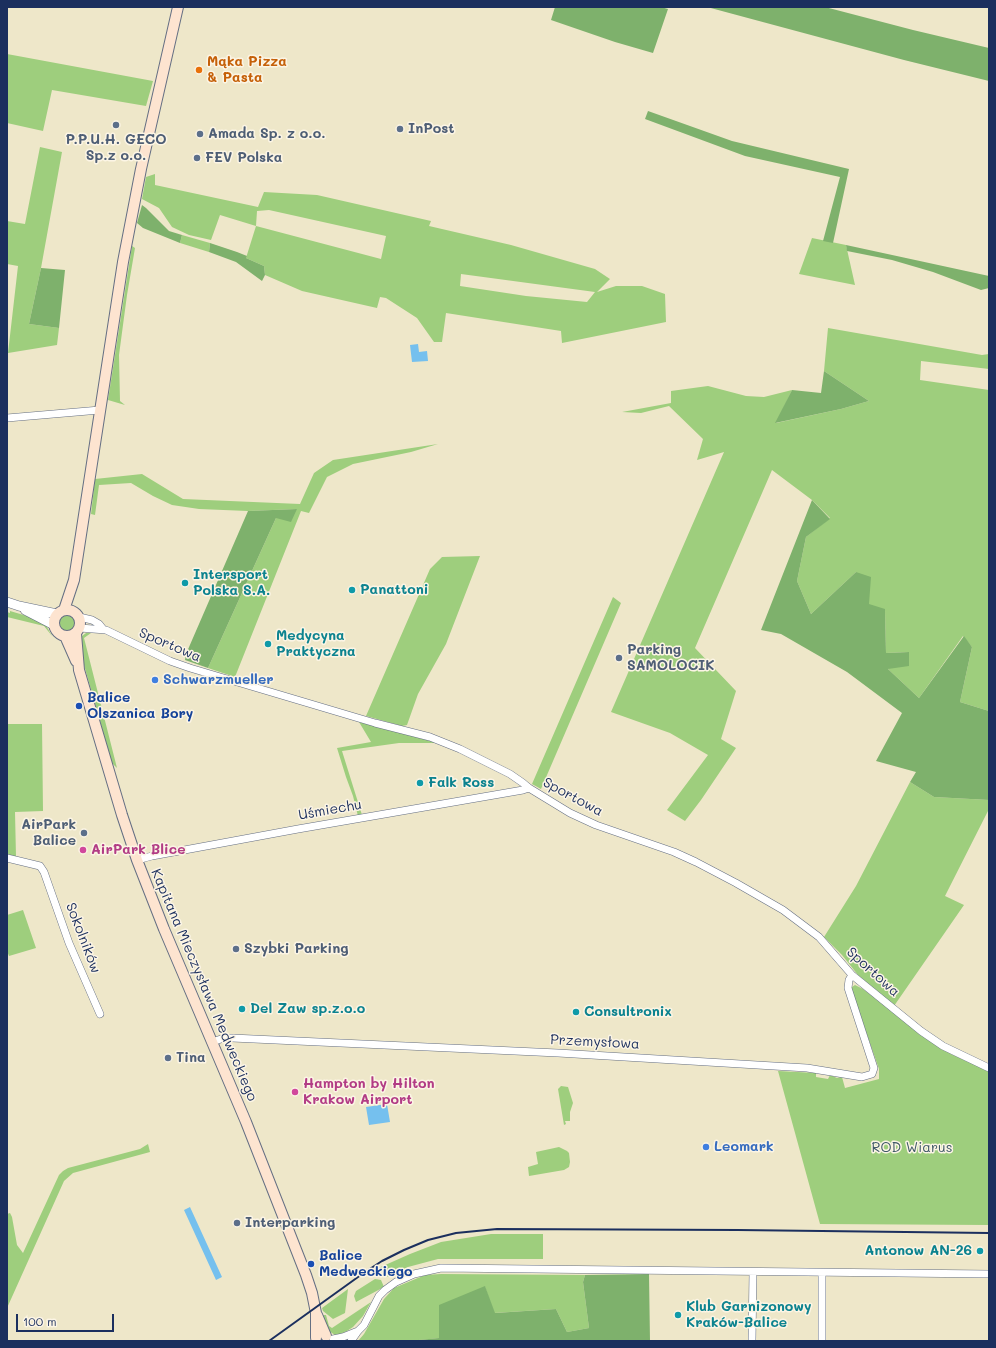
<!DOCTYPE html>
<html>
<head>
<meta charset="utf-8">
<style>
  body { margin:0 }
  #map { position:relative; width:996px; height:1348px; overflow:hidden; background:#eee7c9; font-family:Mali,sans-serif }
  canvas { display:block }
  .frame { position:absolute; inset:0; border:8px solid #1b2f5e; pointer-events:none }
  .scale { position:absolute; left:16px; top:1314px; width:98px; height:18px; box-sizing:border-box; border:2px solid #1b2f5e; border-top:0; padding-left:5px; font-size:12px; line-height:14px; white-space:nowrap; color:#1b2f5e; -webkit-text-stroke:3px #fcf5e5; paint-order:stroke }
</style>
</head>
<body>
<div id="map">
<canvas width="996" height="1348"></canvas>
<div class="frame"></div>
<div class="scale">100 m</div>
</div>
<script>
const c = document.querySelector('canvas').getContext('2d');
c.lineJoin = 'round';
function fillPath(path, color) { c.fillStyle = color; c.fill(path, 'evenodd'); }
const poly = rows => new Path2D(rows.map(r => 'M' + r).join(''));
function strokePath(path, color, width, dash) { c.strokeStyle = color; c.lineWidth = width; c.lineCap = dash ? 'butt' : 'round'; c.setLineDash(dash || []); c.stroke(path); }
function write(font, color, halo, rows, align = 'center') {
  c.font = font + ' Mali,sans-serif'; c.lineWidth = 3; c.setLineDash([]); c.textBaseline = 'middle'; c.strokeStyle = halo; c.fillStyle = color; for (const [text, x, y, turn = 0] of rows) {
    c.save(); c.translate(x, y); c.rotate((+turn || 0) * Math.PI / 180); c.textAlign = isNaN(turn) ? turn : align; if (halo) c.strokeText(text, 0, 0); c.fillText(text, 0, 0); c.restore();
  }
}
fillPath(poly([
  [7,54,153,81,146,106,52,90,43,131,7,123],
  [40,147,62,152,41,268,29,324,59,328,57,345,8,353,18,266,7,264,7,221,25,224],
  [155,174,155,185,258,207,264,192,317,195,431,221,429,226,511,245,595,269,610,279,597,292,616,286,642,286,665,294,666,322,562,343,561,331,446,313,442,342,434,342,417,318,386,298,380,297,377,308,302,291,265,275,264,266,246,258,256,226,220,215,211,240,189,235,172,227,159,208,142,199,146,177],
  [269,210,386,236,381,259,256,226,257,211],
  [461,274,595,292,587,302,526,296,460,286],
  [182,235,210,243,209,252,180,243],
  [812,238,846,245,855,285,799,274],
  [132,246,135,248,127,295,119,355,120,401,125,405,108,400],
  [828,328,982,355,989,354,989,369,921,361,920,380,989,390,989,711,960,702,972,647,963,636,919,698,888,669,909,652,886,653,885,610,869,605,856,572,811,614,797,581,806,537,830,518,812,500,772,470,695,648,736,691,721,739,736,748,701,800,685,821,667,810,708,755,670,733,611,712,724,452,697,460,703,439,669,406,641,413,622,412,671,403,671,391,708,386,746,396,764,397,792,390,776,423,841,409,869,401,824,371],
  [438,444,411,452,353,464,327,477,309,513,301,511,235,677,208,668,276,518,297,509,248,511,199,509,172,505,153,496,131,483,99,485,95,515,91,514,95,479,142,474,183,499,300,504,314,473,333,460],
  [480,556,446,644,418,694,407,725,402,726,366,716,430,569,442,557],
  [613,597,621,603,541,789,532,784],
  [10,611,27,616,44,623,47,627,52,636,44,626,7,617,7,612,10,613],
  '57 623a10 10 0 1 1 20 0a10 10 0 1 1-20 0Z',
  [86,633,91,633,84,638,117,768,112,763,82,658,80,642,82,636],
  [359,722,438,743,399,743,342,751,362,815,358,816,353,796,346,777,337,748,371,742],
  [7,724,42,724,43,811,15,812,16,857,7,854],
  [910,782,934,797,989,800,989,809,945,896,964,905,894,1006,858,975,842,955,824,937,856,886],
  [23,910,36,948,9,956,7,951,7,915],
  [855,985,863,989,951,1054,989,1071,989,1225,820,1224,778,1071,816,1073,816,1077,828,1079,830,1075,837,1078,842,1077,845,1088,879,1079,879,1069,852,992,852,987],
  [561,1086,568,1087,573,1103,570,1112,570,1121,565,1121,566,1124,564,1125,558,1089],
  [148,1144,150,1152,73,1173,64,1181,7,1308,7,1214,10,1213,12,1217,17,1245,23,1253,59,1175,63,1171,68,1168,140,1149],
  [559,1147,567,1151,569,1153,570,1162,569,1167,564,1170,529,1176,528,1167,538,1164,536,1152],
  [491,1234,543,1234,543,1259,438,1259,408,1267,388,1277,383,1272,374,1270,410,1254,441,1242],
  [441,1274,585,1275,583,1282,589,1328,567,1332,556,1309,494,1313,485,1287,440,1338,408,1341,358,1341,364,1334,384,1299,394,1288,425,1275],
  [375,1279,381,1280,384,1287,356,1302,354,1296,356,1291],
  [348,1289,345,1313,333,1319,323,1311,322,1308],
  [371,1302,363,1316,353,1327,347,1331,340,1334,335,1335,329,1331,323,1315,326,1315,329,1326,332,1328]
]), '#9ece7d');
fillPath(poly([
  [555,7,661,7,668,9,653,53,615,42,551,20],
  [707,7,825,7,913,30,989,48,989,81,904,60],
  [648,111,732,141,849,169,833,243,823,241,840,177,745,156,645,119],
  [142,205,146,208,169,231,182,235,180,243,143,228,137,223],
  [210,243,237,252,247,256,246,258,264,266,265,275,262,281,236,262,209,252],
  [846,245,989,276,989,288,981,290,933,272,892,260,847,251],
  [41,268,65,270,59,328,29,324],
  [824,371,869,401,841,409,775,423,792,390,821,393],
  [812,500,830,519,806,537,797,581,811,614,856,572,871,577,869,604,885,609,886,653,909,652,909,666,888,669,919,698,964,636,972,647,960,702,989,711,989,800,934,797,910,782,916,772,876,761,902,713,847,672,781,634,761,630],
  [297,509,291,522,276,518,208,668,185,660,186,654,248,511],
  [649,1274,650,1341,408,1341,439,1338,439,1305,485,1286,495,1313,556,1309,567,1332,589,1328,583,1282,585,1275]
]), '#7eb16c');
fillPath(poly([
  [418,344,419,352,427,351,428,361,412,362,410,345],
  [387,1104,390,1122,369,1125,366,1107],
  [190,1207,222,1277,216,1280,184,1210]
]), '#75c0ee');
const minor = poly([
  [7,418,100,410],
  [79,617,92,620,99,624,103,629],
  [80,628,106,630,170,661,190,668,375,723,430,737,460,749,510,774,523,783,529,788,570,813,596,825,674,852,696,862,736,883,783,910,819,937,852,975,921,1031,943,1046,989,1068],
  [7,858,40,866,44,872,69,943,100,1014],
  [137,860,152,856,298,829,523,790,529,788],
  [212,1042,224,1038,232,1038,558,1053,807,1068,862,1077,872,1074,874,1068,848,988,849,980,852,975],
  [333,1339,343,1337,358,1331],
  [351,1341,358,1331,364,1325,379,1296,385,1290,396,1282,414,1274,441,1268,989,1274],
  [752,1341,753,1272],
  [822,1341,822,1273]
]);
const tertiary = poly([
  [7,602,19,606,57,614],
  [25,610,54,625]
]);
const secondary = poly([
  '54 623a13 13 0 1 1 26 0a13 13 0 1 1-26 0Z',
  [64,610,74,580,123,262,141,169,178,7],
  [76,634,79,670,122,815,137,860,164,929,246,1122,306,1275,312,1293,316,1313,316,1338],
  [65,636,76,661],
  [317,1315,326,1336]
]);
strokePath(minor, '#656f83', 8);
strokePath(tertiary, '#656f83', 10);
strokePath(secondary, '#656f83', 12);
strokePath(minor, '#fff', 7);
strokePath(tertiary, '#fff', 9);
strokePath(secondary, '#fde4d0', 10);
strokePath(poly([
  [269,1341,365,1272,382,1261,404,1250,428,1240,456,1233,497,1229,738,1230,989,1233]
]), '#1b2f5e', 2);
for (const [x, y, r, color] of [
  [199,70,4,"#e8710a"],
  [116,125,4,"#5c6f8a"],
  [400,129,4,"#5c6f8a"],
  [200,134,4,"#5c6f8a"],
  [197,158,4,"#5c6f8a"],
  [185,583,4,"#0f9aa8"],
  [352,590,4,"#0f9aa8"],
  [268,644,4,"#0f9aa8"],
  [619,658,4,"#5c6f8a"],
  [155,680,4,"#3f7fe0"],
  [79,706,4,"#1a4fb4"],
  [420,783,4,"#0f9aa8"],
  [84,833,4,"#5c6f8a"],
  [83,850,4,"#d1479c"],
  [236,949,4,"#5c6f8a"],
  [242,1009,4,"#0f9aa8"],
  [576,1012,4,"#0f9aa8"],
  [168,1058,4,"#5c6f8a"],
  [295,1092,4,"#d1479c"],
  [706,1147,4,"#3f7fe0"],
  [237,1223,4,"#5c6f8a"],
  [980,1251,4,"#0f9aa8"],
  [311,1264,4,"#1a4fb4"],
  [678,1315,4,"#0f9aa8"]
]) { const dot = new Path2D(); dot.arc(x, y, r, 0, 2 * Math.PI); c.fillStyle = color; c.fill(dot); strokePath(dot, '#fcf5e5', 1.5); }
write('bold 14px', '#c56008', '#fcf5e5', [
  ["Mąka Pizza",207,62],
  ["& Pasta",207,78]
], 'left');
write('bold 14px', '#4e5e75', '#fcf5e5', [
  ["InPost",408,129],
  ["Amada Sp. z o.o.",208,134],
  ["P.P.U.H. GECO",116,140,"center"],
  ["Sp.z o.o.",116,156,"center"],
  ["FEV Polska",205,158],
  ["Parking",627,650],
  ["SAMOLOCIK",627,666],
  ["AirPark",76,825,"right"],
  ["Balice",76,841,"right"],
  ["Szybki Parking",244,949],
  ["Tina",176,1058],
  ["Interparking",245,1223]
], 'left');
write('bold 14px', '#0d838f', '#fcf5e5', [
  ["Intersport",193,575],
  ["Polska S.A.",193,591],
  ["Panattoni",360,590],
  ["Medycyna",276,636],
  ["Praktyczna",276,652],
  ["Falk Ross",428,783],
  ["Del Zaw sp.z.o.o",250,1009],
  ["Consultronix",584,1012],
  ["Antonow AN-26",972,1251,"right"],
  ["Klub Garnizonowy",686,1307],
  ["Kraków-Balice",686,1323]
], 'left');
write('14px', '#1b2f5e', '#fcf5e5', [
  ["Sportowa",170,645,23],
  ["Sportowa",573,797,28],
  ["Uśmiechu",330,810,-10],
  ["Sokolników",83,938,69],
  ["Sportowa",873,972,42],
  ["Kapitana Mieczysława Medweckiego",204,985,67],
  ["Przemysłowa",595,1042,3]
]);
write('bold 14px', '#366cbe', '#fcf5e5', [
  ["Schwarzmueller",163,680],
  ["Leomark",714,1147]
], 'left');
write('bold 14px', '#164399', '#fcf5e5', [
  ["Balice",87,698],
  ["Olszanica Bory",87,714],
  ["Balice",319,1256],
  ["Medweckiego",319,1272]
], 'left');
write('bold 14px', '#b23c85', '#fcf5e5', [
  ["AirPark Blice",91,850],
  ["Hampton by Hilton",303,1084],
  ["Krakow Airport",303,1100]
], 'left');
write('14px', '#3c5766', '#fcf5e5', [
  ["ROD Wiarus",912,1148]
]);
</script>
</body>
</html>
